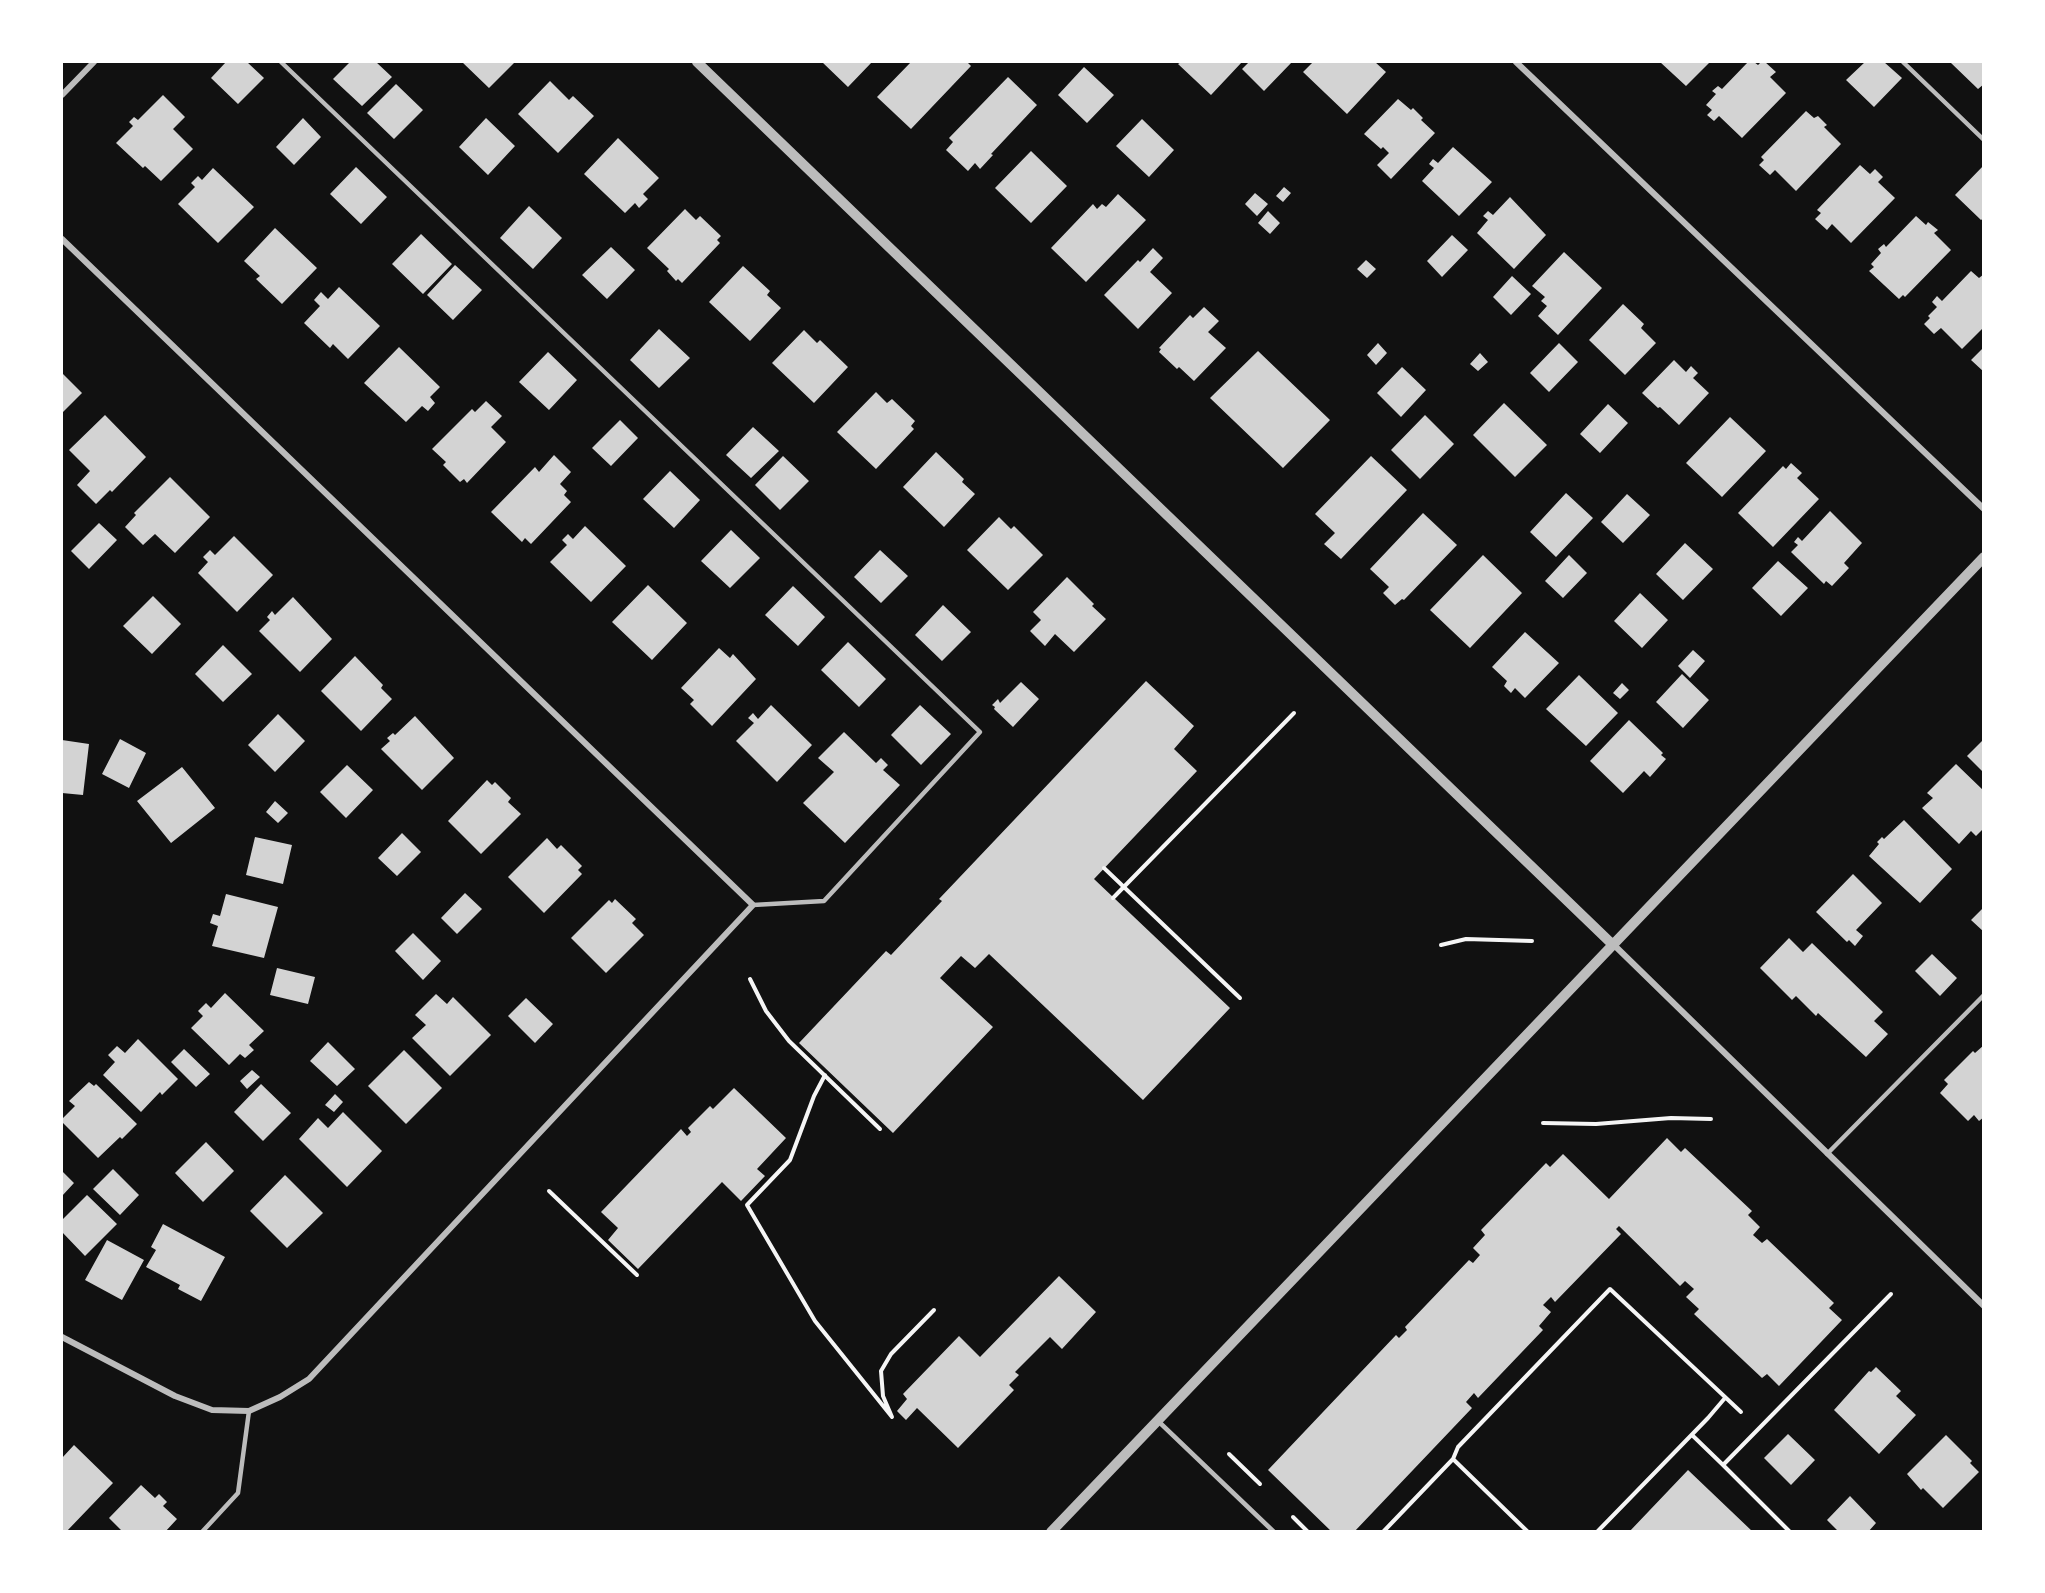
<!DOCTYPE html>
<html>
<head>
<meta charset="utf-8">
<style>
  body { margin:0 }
  #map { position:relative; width:2045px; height:1593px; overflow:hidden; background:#111; font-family:"Golos Text",sans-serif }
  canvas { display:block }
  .frame { position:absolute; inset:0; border:63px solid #fff; pointer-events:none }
</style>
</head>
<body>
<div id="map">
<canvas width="2045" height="1593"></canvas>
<div class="frame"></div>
</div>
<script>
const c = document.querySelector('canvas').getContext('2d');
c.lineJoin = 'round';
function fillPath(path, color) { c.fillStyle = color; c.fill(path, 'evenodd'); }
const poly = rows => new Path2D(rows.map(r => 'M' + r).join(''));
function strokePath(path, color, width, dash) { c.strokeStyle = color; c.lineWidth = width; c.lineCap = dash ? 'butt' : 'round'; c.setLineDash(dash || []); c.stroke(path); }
fillPath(poly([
  [226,62,247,62,264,78,238,104,211,78],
  [350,62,376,62,392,77,362,106,333,79],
  [462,62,515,62,489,88],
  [822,62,872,62,848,87],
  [911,62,967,62,971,66,911,129,877,97],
  [1181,62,1242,62,1211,95,1178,64],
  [1249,62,1292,62,1264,91,1242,69],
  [1313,62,1375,62,1386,72,1347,114,1303,72],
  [1660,62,1710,62,1686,86],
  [1748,62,1754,62,1758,65,1761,62,1765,62,1776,72,1770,77,1786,93,1742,138,1719,116,1714,121,1707,115,1712,110,1706,105,1716,94,1712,91,1718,86,1722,89],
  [1865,62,1884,62,1902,78,1874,107,1846,80],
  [1953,62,1984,62,1984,84,1978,89,1951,63],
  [1084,67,1114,95,1087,123,1058,95],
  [1008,77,1037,105,991,154,993,155,980,169,975,163,968,171,946,150,953,142,949,138],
  [550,81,569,100,573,96,594,116,558,153,518,114],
  [396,84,423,110,394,139,367,113],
  [163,95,185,117,173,129,193,149,161,181,145,166,143,168,116,143,133,126,129,122,134,117,138,120],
  [1398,99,1411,110,1413,108,1423,118,1421,120,1435,133,1391,179,1377,165,1389,153,1383,147,1381,149,1364,134],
  [1806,111,1814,118,1818,116,1827,125,1824,127,1841,144,1796,191,1775,170,1770,175,1759,165,1764,160,1761,157],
  [303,118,321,137,294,165,276,147],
  [486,118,515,146,488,175,459,147],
  [1142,119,1174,150,1149,177,1116,146],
  [618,138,659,178,643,194,648,199,639,208,635,203,625,213,584,174],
  [1453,147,1492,182,1459,216,1422,181,1434,168,1429,164,1433,159,1438,163],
  [1031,151,1067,186,1031,223,995,188],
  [1860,165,1870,174,1875,169,1883,177,1878,182,1895,198,1851,243,1832,224,1827,230,1815,219,1821,213,1817,210],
  [1984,165,1984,218,1981,220,1955,195],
  [356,167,387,197,361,224,330,194],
  [213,168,254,207,218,243,178,204,195,187,191,183,198,176,202,180],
  [1284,187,1291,193,1283,202,1276,196],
  [1255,193,1268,204,1257,216,1245,204],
  [1118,194,1146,220,1086,282,1051,248,1093,204,1097,209,1102,204,1106,207],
  [1510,197,1546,235,1514,269,1477,233,1488,220,1483,216,1488,211,1493,215],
  [529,206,562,238,533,269,500,238],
  [685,209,696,220,700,216,721,236,717,240,720,243,682,283,678,279,676,281,667,271,669,269,647,248],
  [1268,211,1280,223,1270,234,1258,223],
  [1916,216,1926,225,1928,222,1938,230,1934,233,1951,250,1905,297,1903,295,1899,299,1869,271,1874,267,1871,264,1881,253,1878,249,1884,244,1886,247],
  [275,228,317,268,282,304,256,279,260,276,244,261],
  [421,234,452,264,423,294,392,264],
  [1452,235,1468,250,1442,277,1427,261],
  [611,247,635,270,607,299,582,275],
  [1153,248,1163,258,1150,272,1172,293,1138,329,1104,295,1138,260,1140,262],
  [1564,252,1602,288,1558,335,1538,316,1547,306,1541,301,1545,297,1532,286],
  [1366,260,1376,269,1367,278,1357,269],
  [455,265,482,290,453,320,427,295],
  [743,266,770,291,767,295,781,308,750,341,709,302],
  [1971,271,1979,278,1984,274,1984,327,1962,349,1941,328,1934,334,1924,324,1930,318,1928,316,1937,307,1932,302,1937,296,1942,301],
  [1512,276,1531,294,1511,315,1493,297],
  [339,287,380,326,348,359,333,344,330,348,304,323,320,306,314,300,321,292,328,299],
  [1623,304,1644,324,1641,328,1656,343,1625,375,1589,340],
  [1204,307,1219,321,1208,332,1226,348,1194,381,1179,367,1177,369,1159,352,1161,349,1159,348,1190,315,1193,318],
  [659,329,690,358,659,388,630,360],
  [804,330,817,343,820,340,848,367,814,403,772,363],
  [1378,343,1387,353,1376,365,1367,355],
  [1559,343,1578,362,1549,392,1530,373],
  [399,347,440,387,430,397,435,403,428,411,422,406,406,422,364,383],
  [1984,347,1984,372,1971,360],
  [1258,351,1330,420,1283,468,1210,398],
  [548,352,577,380,549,410,519,382],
  [1480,353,1488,362,1478,371,1470,364],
  [1674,360,1686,372,1691,366,1698,373,1693,378,1709,393,1679,425,1660,407,1658,408,1642,393],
  [1402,367,1426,390,1401,417,1377,393],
  [62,373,82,393,62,413],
  [876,392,887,403,892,399,915,421,911,426,914,429,876,469,837,432],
  [486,401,502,416,491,427,506,442,467,483,464,479,460,482,443,465,446,462,432,449,472,409,475,412],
  [1504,403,1547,445,1515,477,1473,435],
  [1608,404,1628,423,1600,453,1580,434],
  [105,415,146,457,112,492,110,490,96,504,77,485,90,471,69,450],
  [1425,415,1454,444,1420,479,1391,450],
  [1730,417,1766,451,1722,497,1686,463],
  [620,420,638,438,611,466,592,448],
  [753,427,779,451,751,478,726,455],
  [936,452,964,479,962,482,975,494,944,527,903,487],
  [554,455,571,472,560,484,567,491,564,495,571,502,531,544,525,538,522,542,491,512,535,467,539,472],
  [783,456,809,481,780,510,755,485],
  [1371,456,1407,490,1341,559,1324,544,1335,533,1315,514],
  [1791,463,1802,473,1797,478,1819,499,1773,547,1738,513,1783,466,1786,469],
  [670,471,700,500,674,528,643,499],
  [170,477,210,517,175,553,155,534,143,545,125,527,136,515,134,513],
  [1566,493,1593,518,1556,557,1530,532],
  [1627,494,1650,515,1623,543,1601,522],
  [1830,511,1862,543,1844,563,1849,568,1832,586,1826,581,1824,584,1791,552,1798,545,1794,542,1798,537,1802,541],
  [1423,513,1457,545,1404,600,1402,599,1395,605,1383,593,1389,587,1370,569],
  [999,517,1011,529,1014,526,1043,555,1008,590,967,550],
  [99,523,117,540,89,569,71,551],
  [585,526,626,566,591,602,550,562,567,545,562,540,568,534,573,539],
  [731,530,760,558,730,588,701,561],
  [234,536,273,575,237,612,198,573,208,562,203,557,210,550,215,555],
  [1685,543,1713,569,1683,600,1656,574],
  [880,550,908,576,881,603,854,577],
  [1483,555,1522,593,1470,648,1430,610],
  [1569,555,1587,573,1563,598,1545,581],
  [1778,561,1808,588,1781,616,1752,588],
  [1067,577,1094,604,1092,606,1106,619,1074,652,1055,634,1045,646,1030,631,1041,620,1033,612],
  [648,585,687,623,652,660,612,622],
  [793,586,825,617,798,646,765,615],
  [1640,593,1668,620,1642,648,1614,621],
  [153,596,181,624,152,654,123,626],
  [293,597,332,639,300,672,259,631,270,620,267,617,272,611,275,615],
  [943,605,971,632,942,661,915,635],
  [1525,632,1559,663,1525,698,1515,688,1511,693,1504,686,1507,681,1492,667],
  [848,642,886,679,859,707,821,670],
  [223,645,252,674,223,702,195,674],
  [719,648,730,658,733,654,756,679,712,726,690,704,694,700,681,688],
  [1693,650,1705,661,1690,678,1678,666],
  [355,656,383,685,381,688,392,699,361,731,321,691],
  [1682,674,1709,700,1683,728,1656,702],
  [1579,675,1618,713,1586,746,1546,709],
  [1146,681,1194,726,1174,749,1197,771,1094,879,1230,1008,1143,1100,989,954,975,968,961,956,940,978,993,1027,893,1133,799,1043,886,951,891,955,942,901,939,899],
  [1021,682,1039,699,1013,727,994,709,995,707,992,705,998,699,1000,703],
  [1622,683,1629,690,1620,699,1613,693],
  [771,705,812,745,777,782,736,741,754,723,748,718,753,713,758,719],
  [920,705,951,734,921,765,891,735],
  [278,714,305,741,275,772,248,745],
  [415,716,454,758,422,790,381,749,390,741,387,738,393,733,395,735],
  [1629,720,1663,753,1661,755,1666,759,1650,777,1644,771,1623,793,1590,761],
  [844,732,876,763,881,758,888,765,883,770,900,785,845,843,803,803,834,772,818,758],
  [120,739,146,753,129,788,102,774],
  [1984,739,1984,773,1967,756],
  [62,740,89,744,83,795,62,793],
  [1956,764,1984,791,1984,828,1976,836,1971,831,1959,844,1922,808,1933,798,1927,793],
  [347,765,373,790,346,818,320,792],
  [182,767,215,808,171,843,137,801],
  [487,780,492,785,495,782,511,798,508,802,521,814,481,854,448,821],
  [275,801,288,813,278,823,266,812],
  [1904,820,1952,869,1920,903,1869,856,1879,844,1877,842,1882,837,1884,839],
  [402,833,421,852,397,876,378,858],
  [255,837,292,845,283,884,246,875],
  [547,838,557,849,561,845,582,866,578,870,582,874,544,913,508,877],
  [1853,874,1882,903,1856,930,1863,936,1855,946,1849,940,1847,942,1816,912],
  [465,893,482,909,457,934,441,918],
  [226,894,278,907,264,958,212,946,218,926,210,923,213,914,220,916],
  [615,899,636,919,632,923,644,935,606,973,571,938,609,900,612,903],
  [1984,907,1984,932,1971,920],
  [413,933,441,961,423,980,395,951],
  [1789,938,1803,952,1812,943,1883,1012,1874,1021,1888,1034,1866,1057,1818,1013,1816,1016,1796,996,1792,1000,1760,968],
  [1932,954,1957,978,1940,996,1915,971],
  [277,968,315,977,308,1004,270,995],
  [225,993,264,1031,249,1045,254,1050,245,1058,240,1054,229,1065,191,1028,203,1016,198,1011,206,1003,211,1008],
  [436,994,447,1004,453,997,491,1035,450,1076,412,1038,426,1025,415,1015],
  [526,998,553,1024,535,1043,508,1016],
  [138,1039,178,1079,162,1095,160,1092,141,1112,103,1075,115,1062,108,1055,117,1046,125,1053],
  [328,1042,355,1069,337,1086,310,1061],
  [1984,1045,1984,1117,1979,1121,1974,1115,1968,1121,1940,1093,1948,1084,1944,1080,1973,1051,1975,1053],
  [184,1049,210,1074,196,1087,171,1062],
  [404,1050,442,1088,406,1124,368,1086],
  [252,1070,260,1077,247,1089,240,1081],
  [89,1082,94,1086,96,1084,137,1124,122,1139,120,1137,98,1158,62,1122,62,1119,75,1106,69,1101],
  [261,1084,291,1113,263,1141,234,1112],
  [734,1088,786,1138,757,1169,765,1176,741,1201,722,1182,638,1269,608,1240,618,1228,601,1212,681,1129,687,1136,691,1132,688,1128,710,1106,713,1109],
  [335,1094,343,1102,334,1112,325,1105],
  [343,1112,382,1151,347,1187,299,1139,318,1118,328,1128],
  [1667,1138,1681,1152,1685,1148,1752,1211,1748,1215,1760,1227,1753,1235,1762,1243,1767,1239,1834,1303,1829,1308,1842,1320,1779,1386,1767,1374,1762,1378,1694,1314,1699,1309,1686,1297,1694,1289,1685,1281,1680,1286,1619,1226,1616,1229,1621,1234,1555,1302,1551,1297,1543,1305,1551,1312,1539,1326,1543,1330,1478,1398,1474,1393,1466,1402,1472,1408,1354,1532,1332,1532,1268,1470,1396,1335,1399,1338,1407,1330,1405,1327,1469,1260,1473,1263,1480,1255,1473,1248,1485,1235,1481,1230,1546,1163,1550,1167,1563,1154,1609,1199],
  [206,1142,234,1171,203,1202,175,1173],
  [113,1169,139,1195,120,1215,93,1189],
  [62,1171,74,1183,62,1196],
  [285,1175,323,1213,287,1248,250,1211],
  [87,1195,117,1224,85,1256,62,1232,62,1220],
  [163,1224,225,1257,201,1301,178,1289,180,1285,146,1267,156,1250,151,1247],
  [107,1240,144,1260,122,1300,85,1280],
  [1059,1276,1096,1312,1062,1349,1050,1337,1015,1372,1019,1375,1009,1385,1014,1390,958,1448,917,1408,906,1420,897,1411,907,1399,903,1394,959,1336,980,1357],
  [1876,1367,1901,1391,1896,1396,1916,1415,1879,1454,1834,1410,1869,1371,1871,1372],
  [1788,1434,1815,1460,1791,1485,1764,1458],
  [1946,1435,1972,1461,1970,1463,1979,1472,1943,1508,1923,1488,1921,1490,1907,1474],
  [74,1445,113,1483,66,1532,62,1532,62,1458],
  [1688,1470,1753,1532,1629,1532],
  [141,1485,155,1498,159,1494,167,1502,163,1506,177,1519,165,1532,123,1532,109,1518],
  [1850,1496,1876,1523,1868,1532,1839,1532,1827,1520]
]), '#d3d3d3');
strokePath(poly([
  [1104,868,1240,998],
  [1113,898,1294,713],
  [1441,945,1466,939,1532,941],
  [750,979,766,1011,789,1041,880,1129],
  [825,1075,814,1096,790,1160,747,1205,815,1321,892,1417,883,1396,881,1371,891,1354,934,1310],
  [1543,1123,1596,1124,1671,1118,1711,1119],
  [549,1191,637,1275],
  [1692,1435,1723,1465],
  [1229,1454,1260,1484],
  [1453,1459,1458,1447,1610,1289,1741,1412],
  [1293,1517,1308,1532],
  [1383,1532,1453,1459,1528,1532],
  [1597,1532,1708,1418,1725,1398],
  [1790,1532,1723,1465,1891,1294]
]), '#f5f5f5', 4);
strokePath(poly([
  [281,62,980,732,824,901,753,905],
  [1903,62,1984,140],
  [1827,1154,1984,995],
  [1157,1420,1274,1532],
  [202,1532,238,1493,249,1411]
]), '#bcbcbc', 4.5);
strokePath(poly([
  [1516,62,1984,509],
  [62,95,94,62],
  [62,239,753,905,309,1379,280,1397,249,1411,212,1410,175,1396,62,1337],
  [1613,944,1984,1306]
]), '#bcbcbc', 6);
strokePath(poly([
  [697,62,1612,944],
  [1051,1532,1984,557]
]), '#bcbcbc', 10);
</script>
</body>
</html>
